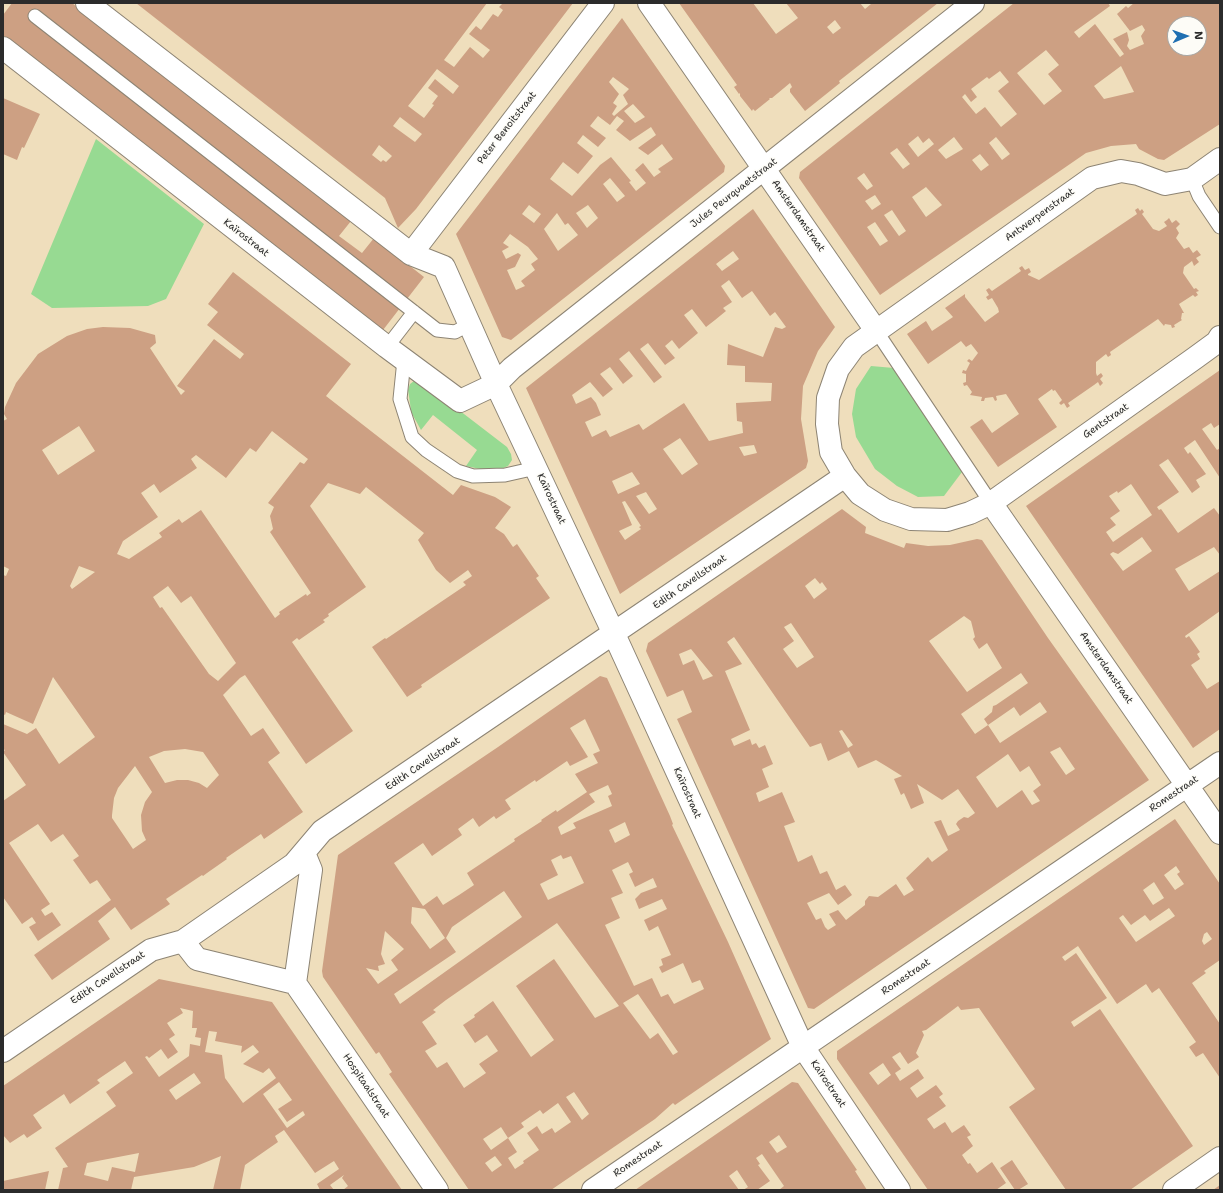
<!DOCTYPE html>
<html>
<head>
<meta charset="utf-8">
<style>
  body { margin:0 }
  #map { position:relative; width:1223px; height:1193px; overflow:hidden; background:#efdebc; font-family:"Shantell Sans",sans-serif }
  canvas { display:block }
  .frame { position:absolute; inset:0; border:4px solid #2b2b2b; pointer-events:none }
  .north { position:absolute; left:1167px; top:16px; width:40px; height:40px; box-sizing:border-box; background:#fdfcf7; border:1px solid #a9a8a5; border-radius:50%; rotate:88deg; font-size:11px; font-weight:700; line-height:16px; text-align:center; color:#2b2b2b }
  .north::after { content:''; display:block; margin:auto; width:14px; height:18px; background:#1f6fb2; clip-path:polygon(50% 0,100% 100%,50% 72%,0 100%) }
</style>
</head>
<body>
<div id="map">
<canvas width="1223" height="1193"></canvas>
<div class="frame"></div>
<div class="north">N</div>
</div>
<script>
const c = document.querySelector('canvas').getContext('2d');
c.lineJoin = 'round';
function fillPath(path, color) { c.fillStyle = color; c.fill(path, 'evenodd'); }
const poly = rows => new Path2D(rows.map(r => 'M' + r).join(''));
function strokePath(path, color, width, dash) { c.strokeStyle = color; c.lineWidth = width; c.lineCap = dash ? 'butt' : 'round'; c.setLineDash(dash || []); c.stroke(path); }
function write(font, color, halo, rows, align = 'center') {
  c.font = font + ' "Shantell Sans",sans-serif'; c.lineWidth = 3; c.setLineDash([]); c.textBaseline = 'middle'; c.strokeStyle = halo; c.fillStyle = color; for (const [text, x, y, turn = 0] of rows) {
    c.save(); c.translate(x, y); c.rotate((+turn || 0) * Math.PI / 180); c.textAlign = isNaN(turn) ? turn : align; if (halo) c.strokeText(text, 0, 0); c.fillText(text, 0, 0); c.restore();
  }
}
fillPath(poly([
  [96,139,204,224,166,299,148,306,52,308,31,294],
  [871,366,894,368,962,472,944,496,918,497,897,486,875,469,856,437,852,414,856,389],
  [414,381,421,381,507,447,511,454,512,460,508,466,501,469,480,469,466,466,477,450,433,415,421,430,411,412,410,403,408,390,410,384]
]), '#97da92');
fillPath(poly([
  [12,3,72,3,351,221,339,236,362,253,374,238,424,277,383,330,3,35,3,15],
  [136,3,487,3,444,60,454,67,470,47,483,58,490,50,469,34,476,26,481,30,493,14,498,17,503,10,499,7,503,3,573,3,416,209,398,228,385,198],
  [437,69,459,86,453,94,435,79,428,88,438,96,432,104,434,105,424,118,408,106],
  [400,117,422,134,415,142,393,126],
  [379,145,392,156,386,162,383,160,381,162,372,155],
  [679,3,753,3,776,34,798,18,786,3,860,3,865,9,871,4,870,3,938,3,839,81,840,83,805,111,790,92,790,89,792,87,790,83,772,98,769,98,770,99,755,111,753,109,752,111,740,96,740,93,739,94,734,87,737,85],
  [835,20,841,28,833,34,827,27],
  [1014,3,1108,3,1110,6,1074,32,1079,38,1095,24,1120,57,1124,54,1113,39,1127,32,1129,40,1127,46,1130,50,1144,44,1141,36,1145,30,1142,25,1130,31,1117,14,1126,6,1128,8,1134,3,1220,3,1220,124,1164,160,1158,159,1139,149,1136,144,1111,146,1086,153,880,295,799,178,800,172],
  [1175,24,1199,24,1199,39,1201,43,1199,44,1199,48,1191,48,1180,53,1177,48,1175,48,1172,37,1175,36],
  [1046,50,1059,65,1048,74,1062,91,1044,105,1017,73],
  [1121,66,1134,92,1104,99,1094,86],
  [1000,71,1009,82,998,91,1017,114,1001,127,985,107,976,114,962,97,965,94,971,102,977,97,971,89,987,77,989,79],
  [918,136,923,143,929,138,934,144,918,157,908,144],
  [954,137,963,149,946,159,938,150],
  [996,137,1010,154,1002,160,989,143],
  [897,148,910,164,903,169,890,153],
  [980,154,989,165,981,171,972,160],
  [864,173,873,186,867,190,857,178],
  [926,187,942,205,926,217,912,197],
  [875,195,881,204,872,210,865,201],
  [892,210,906,231,899,236,884,215],
  [875,222,888,241,880,246,867,227],
  [622,18,725,166,724,172,511,340,502,337,456,234],
  [613,77,629,89,623,95,628,104,614,116,612,114,617,106,613,103,619,94,609,82],
  [633,104,645,117,635,123,624,111],
  [598,116,610,125,617,116,624,121,616,130,630,141,651,127,656,135,638,148,648,155,662,144,673,159,658,169,661,172,654,177,643,163,635,170,646,183,636,191,629,182,631,181,611,157,600,165,572,196,550,179,563,162,578,174,593,156,577,143,583,135,598,147,606,138,590,126],
  [610,178,625,196,617,202,603,184],
  [529,205,541,214,534,223,522,214],
  [588,205,598,218,587,228,576,213],
  [557,213,565,225,568,223,578,235,558,251,544,229],
  [510,234,528,247,538,259,531,264,535,270,521,281,525,286,516,290,507,270,515,267,521,255,518,253,506,259,502,251,509,247,503,243],
  [3,98,40,114,24,148,22,147,17,160,3,154],
  [1138,208,1140,211,1142,209,1144,212,1142,214,1153,229,1159,231,1167,226,1164,222,1167,220,1169,218,1172,223,1176,220,1180,224,1176,228,1179,233,1176,238,1184,249,1189,247,1193,253,1197,250,1201,255,1196,258,1199,262,1194,266,1192,261,1184,267,1183,273,1194,289,1196,288,1199,291,1196,292,1198,295,1195,297,1193,295,1179,304,1184,313,1182,313,1181,319,1182,320,1174,325,1175,327,1172,328,1171,325,1165,324,1164,326,1158,319,1110,352,1111,355,1108,357,1106,354,1096,362,1096,373,1097,376,1101,373,1103,376,1100,379,1103,383,1100,386,1098,382,1094,385,1068,403,1070,406,1067,408,1064,403,1061,405,1059,403,1062,400,1055,390,1053,391,1052,389,1038,399,1057,427,998,467,970,427,982,419,992,433,1019,414,1006,394,996,396,997,400,995,401,993,397,985,398,984,401,981,401,982,397,970,395,972,392,967,385,964,386,963,383,966,382,966,374,962,373,963,370,966,371,970,363,967,361,969,359,972,361,978,353,971,344,966,347,961,341,928,364,907,334,926,321,932,331,953,317,945,308,965,294,965,297,985,322,999,312,998,308,992,298,988,300,986,297,989,295,986,290,989,288,992,291,1021,271,1019,268,1022,266,1025,270,1029,268,1031,272,1028,274,1028,275,1039,280,1137,214,1135,210],
  [753,209,835,327,818,351,803,386,801,419,808,461,806,468,620,594,526,388],
  [733,251,739,259,722,271,716,264],
  [729,280,742,298,752,291,770,316,775,312,786,327,782,329,775,327,763,357,728,344,727,365,745,366,745,382,772,383,771,401,736,403,737,421,742,422,743,433,709,441,684,403,643,430,639,424,610,437,606,430,592,437,585,422,601,415,596,403,591,397,576,404,572,395,590,382,603,397,613,389,600,374,610,367,623,384,633,376,619,359,629,351,654,383,662,377,640,349,648,343,665,365,675,358,665,346,672,340,679,349,698,333,684,315,692,309,706,327,715,320,726,311,723,308,732,302,721,286],
  [680,438,698,464,682,475,663,449],
  [754,445,757,453,744,456,739,447],
  [632,472,640,484,618,494,612,481],
  [646,492,657,509,649,514,636,496],
  [625,501,641,526,639,527,641,529,625,540,619,531,632,525,622,502],
  [233,272,351,364,326,396,453,495,461,485,495,497,511,507,495,528,504,534,513,547,517,544,539,576,536,578,550,598,421,685,422,687,407,697,372,647,385,638,386,639,466,585,463,582,472,576,468,570,450,583,436,570,418,540,424,533,366,487,360,494,328,483,310,506,366,587,328,614,329,616,323,620,325,622,299,640,297,638,292,642,353,731,306,764,245,675,240,678,223,695,251,736,263,728,280,753,268,762,303,812,264,839,261,834,226,858,227,859,207,873,203,876,202,875,166,899,170,904,131,930,115,907,98,921,110,939,52,980,34,955,111,900,97,880,90,884,73,860,79,856,63,834,51,842,38,824,9,843,50,904,41,910,45,916,52,912,61,925,38,941,29,927,36,923,32,917,22,924,3,897,3,801,26,785,3,752,5,750,3,749,3,724,27,734,36,728,59,764,95,737,53,677,33,724,6,712,5,715,3,714,3,575,6,576,9,569,3,566,3,421,7,419,4,414,5,407,16,383,38,354,67,336,87,329,103,327,130,328,155,335,156,343,150,348,181,395,185,391,177,386,214,339,240,359,244,354,207,325,218,312,208,304],
  [79,426,95,451,58,475,42,450],
  [272,431,308,459,304,464,300,462,268,503,274,507,270,516,273,529,270,532,311,593,307,596,306,594,279,612,280,614,275,618,201,510,182,523,179,519,159,533,162,537,129,559,117,554,123,541,158,517,141,493,154,484,160,493,197,468,191,459,196,455,226,478,250,448,256,452],
  [79,566,95,572,72,589,70,586],
  [168,586,181,603,191,596,236,663,218,681,209,674,162,607,160,608,153,597],
  [185,749,203,752,219,775,207,788,199,783,188,780,177,780,165,783,149,757,164,751],
  [135,766,152,792,145,802,141,815,142,831,146,840,133,849,112,818,112,815,114,798,118,788],
  [1220,370,1220,424,1214,428,1211,423,1202,429,1217,450,1220,448,1220,478,1195,440,1184,448,1188,454,1190,452,1206,474,1196,480,1200,487,1192,493,1168,459,1159,465,1179,492,1157,507,1159,510,1161,509,1178,533,1214,508,1220,516,1220,555,1214,547,1175,569,1189,591,1220,571,1220,611,1185,636,1186,638,1189,636,1200,652,1197,654,1200,659,1191,665,1207,689,1220,681,1220,729,1193,748,1026,506],
  [1131,484,1152,515,1113,542,1106,532,1116,525,1110,518,1120,511,1109,496,1117,491,1118,493],
  [1142,537,1152,551,1123,571,1110,554,1113,552,1118,554],
  [842,509,866,527,865,533,904,548,906,543,928,546,950,545,977,539,982,540,1048,638,1149,780,814,1009,808,1008,677,719,692,712,683,690,667,697,646,651,648,643],
  [815,578,820,584,822,582,827,589,814,599,805,586],
  [964,616,971,621,975,637,973,639,979,649,987,643,1002,668,967,692,929,641],
  [791,623,814,657,797,668,783,649,794,641,784,627],
  [734,637,810,747,821,743,828,761,849,751,858,768,876,760,886,766,902,776,894,779,901,795,904,793,911,809,924,803,917,784,942,800,958,789,975,813,968,818,964,817,958,821,956,824,960,830,948,836,941,820,934,822,948,850,932,862,928,857,906,878,914,890,904,896,896,884,878,897,869,896,865,901,865,905,846,920,838,910,829,914,836,925,828,930,825,927,821,918,816,920,807,903,829,893,838,905,852,895,845,885,836,890,827,871,820,874,812,855,798,862,784,826,795,822,782,792,759,802,756,793,769,787,762,769,773,764,765,745,759,748,756,743,752,745,750,739,734,746,731,739,750,730,725,671,742,664,727,642],
  [691,649,713,676,703,680,694,660,683,665,679,654],
  [1021,673,1028,683,996,705,993,706,992,712,984,719,988,725,1014,707,1020,716,1040,702,1047,712,1000,743,988,725,975,734,961,714],
  [842,730,853,745,848,748,839,731],
  [1060,747,1075,769,1066,775,1050,752],
  [1008,754,1020,772,1029,766,1041,785,1033,791,1040,801,1032,805,1022,790,997,808,976,777],
  [600,676,607,678,670,816,673,824,672,825,728,942,771,1039,675,1105,673,1103,655,1119,551,1190,469,1190,389,1074,392,1072,379,1052,376,1054,323,977,322,971,338,855,498,747],
  [585,719,600,751,593,754,598,763,575,774,587,792,557,812,556,810,541,820,542,821,514,839,515,841,467,873,474,885,459,895,443,905,437,896,423,906,394,863,423,843,432,856,462,835,458,829,473,818,479,827,494,816,496,819,511,809,505,800,535,780,536,782,567,761,570,766,588,757,570,728],
  [608,785,612,794,608,796,612,806,573,823,576,828,561,835,558,827,595,802,589,794],
  [625,822,630,835,615,843,609,830],
  [561,855,563,859,571,856,584,883,548,900,540,884,558,875,551,860],
  [628,862,633,872,629,874,635,887,653,878,657,887,641,893,635,899,639,909,662,899,667,909,644,920,649,931,658,926,671,955,661,959,663,965,659,967,662,973,683,963,692,983,700,980,704,989,674,1004,668,994,661,997,652,978,634,986,605,925,620,918,611,898,623,893,612,870],
  [504,891,522,917,400,1004,394,994,456,952,446,938,452,927],
  [412,907,425,909,445,938,430,949,411,923],
  [557,923,619,1006,595,1018,554,959,516,986,554,1040,531,1057,493,1001,474,1015,475,1017,463,1025,475,1043,487,1035,498,1051,479,1064,486,1073,464,1088,447,1062,437,1068,425,1051,437,1044,422,1022,436,1012,433,1010,446,1000],
  [385,931,404,949,391,960,398,970,378,984,366,968,379,971,378,966,385,964,381,954],
  [638,994,678,1052,673,1055,658,1033,650,1039,623,1003],
  [574,1092,589,1114,582,1120,566,1097],
  [558,1103,571,1122,555,1133,552,1128,542,1134,537,1126,527,1133,539,1150,523,1161,524,1163,515,1169,508,1158,517,1152,508,1138,524,1127,521,1123,540,1110,543,1114],
  [501,1127,508,1138,491,1150,483,1139],
  [495,1156,502,1165,492,1172,485,1163],
  [1175,819,1220,884,1220,960,1204,971,1206,973,1192,983,1220,1024,1220,1078,1203,1053,1196,1057,1189,1047,1196,1042,1159,988,1152,993,1146,984,1117,1004,1078,946,1062,957,1065,961,1076,953,1107,998,1071,1022,1074,1027,1100,1009,1193,1146,1130,1190,1066,1190,1009,1107,1035,1089,979,1008,961,1010,958,1006,926,1030,922,1031,924,1035,916,1053,919,1057,908,1064,900,1052,892,1057,901,1069,895,1073,900,1081,918,1069,924,1078,910,1088,917,1098,936,1085,943,1094,939,1097,946,1106,927,1119,934,1129,945,1122,952,1133,964,1125,971,1135,967,1137,973,1146,962,1155,968,1164,970,1163,977,1173,992,1162,1006,1183,996,1190,928,1190,837,1059,837,1051],
  [1176,866,1180,872,1177,874,1184,884,1175,890,1164,875],
  [1154,882,1164,898,1153,905,1143,890],
  [1169,908,1175,916,1136,942,1119,918,1123,915,1131,925,1145,915,1150,921],
  [1207,932,1212,939,1204,945,1202,941,1204,934],
  [883,1063,891,1075,878,1085,869,1073],
  [159,979,272,1002,402,1190,343,1190,348,1186,342,1178,344,1175,330,1185,334,1190,320,1190,317,1184,339,1169,334,1161,315,1173,284,1130,275,1136,278,1142,245,1165,240,1190,213,1190,221,1156,194,1167,134,1177,131,1190,58,1190,63,1168,68,1167,55,1148,116,1106,106,1092,133,1073,125,1061,97,1080,100,1083,70,1104,64,1094,33,1115,42,1128,27,1138,24,1134,10,1143,3,1135,3,1086],
  [180,1008,193,1011,192,1028,197,1028,195,1037,201,1038,200,1046,190,1044,189,1056,159,1077,145,1057,147,1056,149,1058,161,1049,168,1059,178,1052,169,1039,175,1035,167,1023,183,1013],
  [209,1031,217,1032,215,1041,242,1046,241,1053,253,1045,259,1052,243,1064,263,1073,269,1068,276,1078,243,1103,225,1078,222,1055,205,1052],
  [194,1073,201,1083,176,1100,169,1090],
  [279,1082,292,1100,278,1109,287,1122,303,1111,305,1115,287,1128,263,1094],
  [139,1153,135,1172,112,1167,108,1181,84,1175,87,1163],
  [792,1082,798,1083,857,1170,855,1171,867,1190,779,1190,784,1186,762,1154,756,1158,760,1164,758,1165,770,1181,757,1190,743,1190,748,1187,737,1170,729,1176,739,1190,635,1190],
  [779,1135,787,1147,777,1153,769,1142],
  [1012,1160,1028,1184,1018,1190,1015,1190,1000,1168],
  [49,1171,45,1190,3,1190,3,1181],
  [1220,1185,1220,1190,1213,1190]
]), '#cda083');
const service = poly([
  [35,16,437,330,455,332,470,324],
  [1192,179,1199,196,1220,227],
  [877,332,991,503],
  [387,347,414,312],
  [404,360,400,399,412,437,426,450,457,471,473,476,505,475,536,468]
]);
const minor = poly([
  [87,3,411,254,444,267,496,384,614,634,803,1047,899,1190],
  [649,3,877,332],
  [3,48,387,347,460,401,496,384,512,368,973,3],
  [1220,159,1192,179,1165,184,1138,174,1121,171,1092,178,854,347,838,369,828,398,827,424,831,452,845,476,860,494,885,510,911,519,947,520,970,513,991,503,1195,358,1217,342,1220,337],
  [411,254,603,3],
  [991,503,1220,833],
  [183,941,197,959,295,983,437,1190],
  [295,983,311,870,304,853],
  [3,1051,151,950,183,941,294,864,322,831,845,476],
  [593,1190,1220,763],
  [1174,1190,1220,1158]
]);
strokePath(service, '#8d8474', 15);
strokePath(minor, '#8d8474', 24);
strokePath(service, '#fff', 13);
strokePath(minor, '#fff', 22);
write('10px', '#2b2b2b', '#fdfcf7', [
  ["Peter Benoitstraat",507,128,-52],
  ["Jules Peurquaetstraat",734,193,-38],
  ["Antwerpenstraat",1040,215,-36],
  ["Amsterdamstraat",798,216,55],
  ["Kaïrostraat",246,238,38],
  ["Gentstraat",1106,421,-35],
  ["Kaïrostraat",551,499,65],
  ["Edith Cavellstraat",690,582,-35],
  ["Amsterdamstraat",1106,668,55],
  ["Edith Cavellstraat",423,764,-34],
  ["Kaïrostraat",687,793,66],
  ["Romestraat",1174,794,-34],
  ["Romestraat",906,977,-34],
  ["Edith Cavellstraat",108,978,-34],
  ["Kaïrostraat",828,1084,56],
  ["Hospitaalstraat",366,1086,56],
  ["Romestraat",638,1159,-34]
]);
</script>
</body>
</html>
